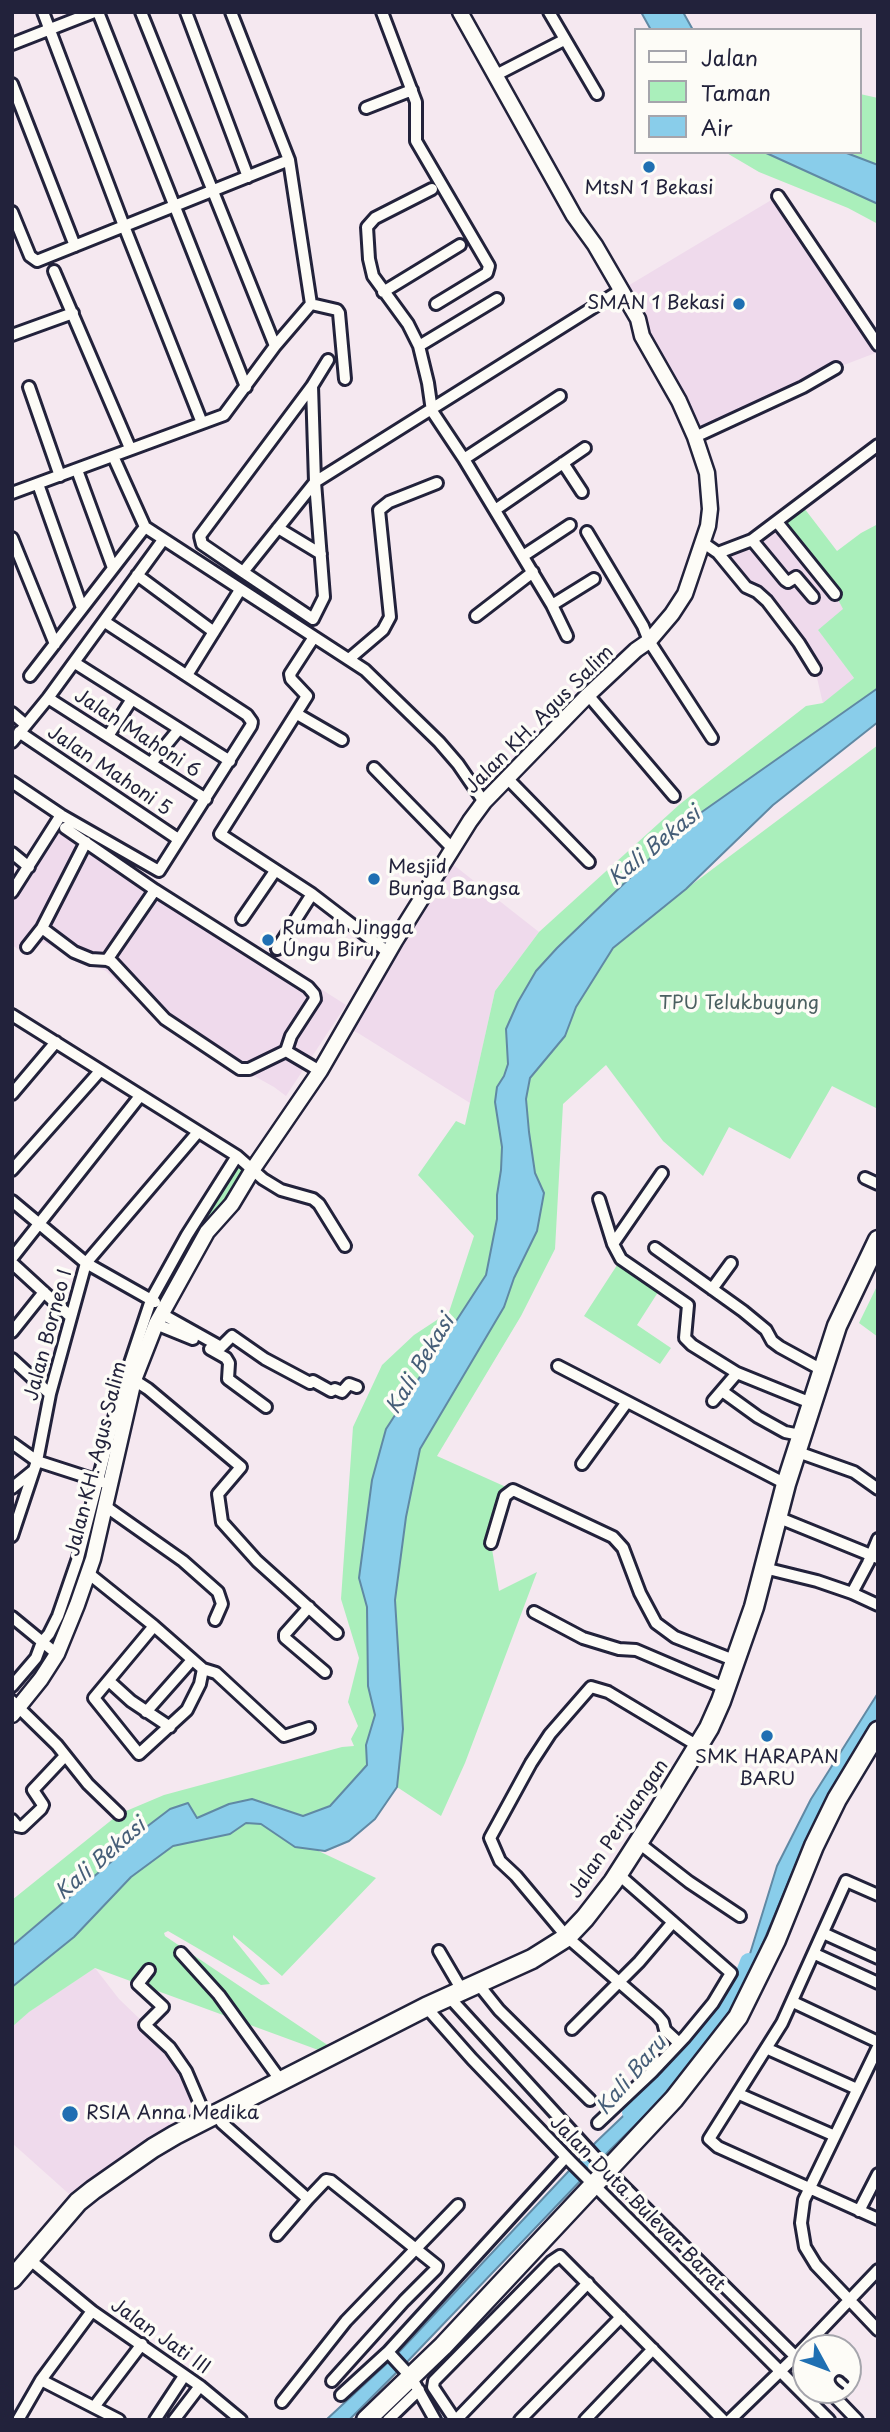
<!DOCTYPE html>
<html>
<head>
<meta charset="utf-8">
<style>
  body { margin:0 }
  #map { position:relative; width:890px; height:2432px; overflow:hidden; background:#f5e8f0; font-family:"Playpen Sans",sans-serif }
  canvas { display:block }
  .frame { position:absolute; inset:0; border:14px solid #22223b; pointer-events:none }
  .legend { position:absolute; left:634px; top:28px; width:228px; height:126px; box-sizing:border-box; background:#fdfcf7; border:2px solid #a5a5ac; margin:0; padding:9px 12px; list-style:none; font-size:21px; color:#22223b }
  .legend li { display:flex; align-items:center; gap:14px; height:35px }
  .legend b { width:35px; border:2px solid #a5a5ac }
  .north { position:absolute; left:792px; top:2334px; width:70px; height:70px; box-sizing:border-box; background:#fdfcf7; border:2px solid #a5a5ac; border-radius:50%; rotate:131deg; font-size:19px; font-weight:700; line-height:28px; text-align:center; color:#22223b }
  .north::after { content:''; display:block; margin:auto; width:24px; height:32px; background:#1f6fb2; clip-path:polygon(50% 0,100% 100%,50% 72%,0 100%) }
</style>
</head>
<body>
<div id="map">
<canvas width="890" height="2432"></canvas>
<div class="frame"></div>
<ul class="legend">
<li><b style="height:9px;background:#fdfcf7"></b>Jalan</li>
<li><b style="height:19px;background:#aaefbb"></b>Taman</li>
<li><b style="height:19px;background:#89cdea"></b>Air</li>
</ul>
<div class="north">U</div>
</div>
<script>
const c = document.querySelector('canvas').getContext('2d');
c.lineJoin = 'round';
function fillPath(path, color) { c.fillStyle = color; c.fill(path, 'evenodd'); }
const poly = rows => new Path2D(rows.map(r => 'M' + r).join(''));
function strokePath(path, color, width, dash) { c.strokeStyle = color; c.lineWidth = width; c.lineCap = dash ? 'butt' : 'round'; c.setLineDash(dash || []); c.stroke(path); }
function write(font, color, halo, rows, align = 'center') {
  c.font = font + ' "Playpen Sans",sans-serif'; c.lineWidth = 7; c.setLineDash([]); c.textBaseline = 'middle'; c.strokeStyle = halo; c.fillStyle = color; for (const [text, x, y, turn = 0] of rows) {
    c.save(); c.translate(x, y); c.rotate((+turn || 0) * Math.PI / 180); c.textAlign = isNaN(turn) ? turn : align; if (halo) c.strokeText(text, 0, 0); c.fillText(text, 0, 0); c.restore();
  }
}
fillPath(poly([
  [778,196,878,345,878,352,836,368,695,437,621,290],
  [777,522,835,594,844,610,818,630,854,678,823,704,815,669,723,552],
  [61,823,346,1005,286,1096,274,1087,164,1026,106,971,43,942,24,953,12,945,12,902],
  [446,859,539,932,495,991,470,1103,358,1033,346,1028],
  [95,1968,119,1999,170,2048,207,2120,78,2202,12,2143,12,2027,27,2013]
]), '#efdaec');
fillPath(poly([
  [860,94,878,98,878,165,844,152,860,152],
  [725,152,764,152,878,204,878,224,848,208,759,172],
  [801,504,837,551,861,533,878,524,878,688,689,821,557,948,536,971,518,1002,506,1029,508,1064,504,1076,497,1087,495,1102,502,1147,501,1170,497,1195,497,1218,486,1275,386,1429,372,1480,359,1578,368,1607,368,1686,375,1715,366,1745,367,1765,330,1806,303,1816,252,1799,229,1804,197,1818,133,1838,118,1856,12,1945,12,1900,119,1814,164,1795,342,1747,354,1746,351,1739,358,1726,348,1702,359,1658,341,1599,353,1427,382,1365,414,1335,449,1312,474,1236,418,1175,456,1121,465,1125,495,991,539,932,680,804,806,706,823,703,854,678,818,630,843,609,835,594,777,522],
  [878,745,878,1109,832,1086,790,1159,729,1127,703,1176,663,1141,606,1065,563,1104,555,1249,521,1316,437,1456,515,1491,513,1490,491,1543,499,1591,537,1572,465,1763,441,1816,397,1787,403,1729,395,1600,406,1517,420,1449,504,1307,514,1278,537,1231,543,1193,535,1173,529,1132,526,1099,530,1078,565,1036,576,1007,613,948,686,889],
  [237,1156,253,1169,156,1324,111,1483,57,1654,42,1642,58,1616,151,1300],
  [621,1259,662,1286,637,1325,671,1348,660,1364,584,1316],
  [878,1284,878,1337,859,1323],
  [246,1823,261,1824,376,1878,282,1976,233,1935,233,1938,270,1984,261,1985,168,1931,164,1933,165,1936,332,2048,321,2051,95,1968,29,2012,12,2027,12,1987,74,1937,131,1877,173,1846,230,1834]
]), '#aaefbb');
const water = poly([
  [641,12,683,12,693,30,651,30,641,12],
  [764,152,844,152,878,165,878,204,764,152],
  [878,688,878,722,773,805,686,889,613,948,576,1007,565,1036,530,1078,526,1099,529,1132,535,1173,544,1193,537,1231,514,1278,504,1307,420,1449,406,1517,395,1600,403,1729,397,1787,375,1819,349,1841,325,1851,295,1847,261,1824,246,1823,230,1834,173,1846,131,1877,74,1937,12,1987,12,1946,118,1856,132,1838,170,1809,188,1803,197,1818,229,1804,252,1799,303,1816,330,1806,367,1765,366,1745,375,1715,368,1686,367,1607,359,1578,372,1480,386,1429,486,1275,497,1219,497,1195,501,1170,502,1147,495,1102,497,1087,504,1076,508,1064,506,1029,518,1002,536,971,557,948,689,821,878,688],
  [878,1693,878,1720,804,1845,745,1986,723,2021,675,2086,608,2152,407,2362,349,2420,326,2420,398,2353,596,2142,664,2077,717,2018,741,1983,777,1866,811,1799,878,1693]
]);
fillPath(water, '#89cdea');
strokePath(water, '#6089a4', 2);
strokePath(poly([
  [434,2407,443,2420]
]), '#6089a4', 2.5);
strokePath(poly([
  [631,2112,741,1983,749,1962]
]), '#89cdea', 18);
const minor = poly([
  [43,12,124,226,202,423],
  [98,12,246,387],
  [186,12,248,177],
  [231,12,289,160,311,304],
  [382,12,416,102,416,141,489,266,487,273,436,304],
  [549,12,597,94],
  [12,44,94,12],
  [496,75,564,40],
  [12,84,75,246],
  [366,108,412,90],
  [432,189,375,218,367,227,369,259,373,276,408,324,419,346,428,383,432,411,464,459,552,605,594,579],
  [778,196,878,345],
  [12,212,30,256,37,261,289,160],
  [54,271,130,448],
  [383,292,460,245],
  [12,335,73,313],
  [275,346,311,304,337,310,339,313,345,379],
  [419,346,497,299],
  [312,386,328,360],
  [29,387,60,476],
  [695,437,803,387,836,368],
  [113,456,145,527],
  [464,459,560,396],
  [563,463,582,492],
  [77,470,113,568],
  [38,484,82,608],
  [12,493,224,415,275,346,141,12],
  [495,510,585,448],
  [777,522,835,594],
  [145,527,365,670,439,742,458,764,484,802],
  [278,528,321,554],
  [587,532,643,626,649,641,712,738],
  [12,538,55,644],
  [752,540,785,580,788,582,796,577,813,597],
  [702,542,718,553,752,540,878,445],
  [718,553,746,587,757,592,767,601,799,643,815,669],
  [523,556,570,525],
  [243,572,202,544,200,536,312,386,315,482,243,572,313,619,324,597,315,482,621,290],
  [137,575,214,632],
  [552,605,567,636],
  [476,616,533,572],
  [314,637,290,674,291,679,307,696,220,834,312,894,389,953],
  [349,659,383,630,390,617,379,510,389,502,437,483],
  [75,663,230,761],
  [187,675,240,590],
  [30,676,145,527],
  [588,695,674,796],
  [48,698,206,799],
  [12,713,26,725],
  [297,714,342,740],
  [19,732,178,839],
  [108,736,132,699],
  [12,742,48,698,163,540],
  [151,763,179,729],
  [374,768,452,848],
  [508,779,589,862],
  [12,782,61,815],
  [65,828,155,890,308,987,314,994,315,999,291,1036,286,1051,320,1071],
  [86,842,42,928,74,952,91,959,107,960,112,962,165,1019,240,1069,249,1069,286,1051],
  [12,853,29,867],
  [12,892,61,815,159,871,251,726,252,722,247,715,105,622],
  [242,919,275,871],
  [27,947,42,928],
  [277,949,312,894],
  [107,960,155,890],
  [12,1015,237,1156,263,1179,281,1190,313,1199,319,1204,345,1246],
  [12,1094,56,1042],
  [12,1170,100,1071],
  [865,1178,878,1184],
  [599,1199,613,1244,621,1259,688,1305,685,1338,692,1345,737,1373,811,1403],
  [12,1201,86,1263,155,1302],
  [613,1244,662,1173],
  [655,1248,743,1311,766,1330,772,1341,780,1347,822,1370],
  [12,1258,140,1096],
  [12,1263,71,1317],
  [712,1289,731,1263],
  [162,1314,221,1347,232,1336,265,1359,310,1383,313,1381,331,1391,335,1389,342,1392,349,1384,357,1387],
  [156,1324,193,1339],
  [12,1332,44,1292],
  [210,1349,226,1358,229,1363,228,1379,266,1407],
  [12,1359,50,1394],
  [558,1366,786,1484],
  [134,1380,148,1389,241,1467,218,1494,222,1522,257,1561,337,1633],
  [722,1391,758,1417,785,1432,800,1435],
  [713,1401,737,1373],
  [12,1443,37,1461,102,1482],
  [795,1451,854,1472,878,1489],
  [582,1464,627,1402],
  [12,1488,33,1471],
  [105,1506,183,1561,218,1592,222,1604,215,1620],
  [777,1517,878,1558],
  [12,1536,37,1461,50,1394,86,1263,198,1132],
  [491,1543,505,1496,513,1490,613,1537,623,1548,640,1593,656,1623,675,1637,736,1661],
  [764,1568,817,1581,852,1593,878,1605],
  [88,1573,154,1626,203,1669,216,1673,284,1736,309,1728],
  [852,1593,868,1563,878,1539],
  [309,1607,285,1634,285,1638,325,1672],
  [534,1612,583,1638,619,1649,636,1650,725,1688],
  [12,1617,57,1654],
  [154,1626,94,1698,139,1754,187,1710,200,1684,203,1669],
  [109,1681,131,1701,170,1727],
  [12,1686,36,1658,42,1642,49,1634,58,1616,78,1558,122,1387,151,1300,187,1235,237,1156],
  [12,1701,57,1745,88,1784,119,1814],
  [146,1712,192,1660],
  [12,1820,17,1826,22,1827,41,1809,43,1805,33,1790,65,1756],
  [639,1843,689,1882,740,1916],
  [878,1895,846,1881,782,2023,709,2139,718,2147,878,2219],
  [823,1933,878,1958],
  [439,1951,463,1992],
  [181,1953,219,1995,281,2081],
  [815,1954,878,1983],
  [149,1970,138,1984,163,2007,145,2025,170,2048,186,2071,207,2120],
  [479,1985,499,2010,590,2100],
  [450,1998,606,2169,806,2367],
  [793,2002,878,2042],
  [426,2007,472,2059,571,2162,829,2420],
  [572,2029,639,1962,673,1922],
  [679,2043,665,2030,663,2022,657,2015,567,1937,516,1876,500,1861,490,1838,531,1763,550,1734,591,1687,608,1692,698,1746],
  [878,2047,804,2200,801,2223,805,2247,816,2265,878,2330],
  [768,2049,857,2089],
  [739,2094,835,2136],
  [216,2114,222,2123,308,2199,326,2180,331,2181,437,2266,436,2269,404,2301,332,2381],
  [598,2123,652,2072,685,2037,713,2003,731,1973,618,1874],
  [859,2211,878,2174],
  [277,2235,308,2199],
  [29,2259,92,2311],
  [388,2352,411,2377,435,2420],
  [41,2380,119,2420],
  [828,2390,857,2420],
  [341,2395,388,2352,566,2157],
  [282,2402,346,2321,458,2205],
  [94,2407,142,2344],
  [18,2420,41,2380,92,2311,200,2386,241,2420],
  [155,2420,184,2376],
  [174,2420,200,2386],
  [388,2420,419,2390],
  [455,2420,433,2387,434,2381,551,2262,560,2256,723,2420],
  [456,2420,588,2283],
  [520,2420,621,2317],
  [585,2420,653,2349],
  [730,2420,796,2356,878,2270]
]);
const tertiary = poly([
  [12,1715,41,1679,57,1654,77,1605,93,1559,134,1380,156,1324,207,1232,232,1204,253,1169,320,1071,395,941,470,821,484,802,588,695,636,650,649,641,672,614,685,594,708,526,710,509,707,473,695,437,679,401,642,336,638,319,595,245,574,216,460,12]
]);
const primary = poly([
  [12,2279,78,2202,93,2190,153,2148,175,2135,426,2007,532,1959,567,1937,585,1918,613,1882,656,1815,709,1728,721,1701,754,1607,786,1484,837,1326,878,1240],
  [366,2420,443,2346,674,2099,738,2017,776,1940,814,1846,837,1799,878,1731]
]);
strokePath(minor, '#22223b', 16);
strokePath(tertiary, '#22223b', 19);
strokePath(primary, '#22223b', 23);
strokePath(minor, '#fdfcf7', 10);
strokePath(tertiary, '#fdfcf7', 14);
strokePath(primary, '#fdfcf7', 18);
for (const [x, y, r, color] of [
  [649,167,7,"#1f6fb2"],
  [739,304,7,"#1f6fb2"],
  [374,879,7,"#1f6fb2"],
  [268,940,7,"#1f6fb2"],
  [767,1736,7,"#1f6fb2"],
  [70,2114,9,"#1f6fb2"]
]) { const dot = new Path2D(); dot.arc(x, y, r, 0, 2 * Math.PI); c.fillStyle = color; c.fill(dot); strokePath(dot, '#fdfcf7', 2.5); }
write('19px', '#22223b', '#fdfcf7', [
  ["MtsN 1 Bekasi",649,189,"center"],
  ["SMAN 1 Bekasi",725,304,"right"],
  ["Mesjid",388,868],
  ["Bunga Bangsa",388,890],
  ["Rumah Jingga",282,929],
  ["Ungu Biru",282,951],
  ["SMK HARAPAN",767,1758,"center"],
  ["BARU",767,1780,"center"],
  ["RSIA Anna Medika",86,2114]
], 'left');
write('19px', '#22223b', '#fdfcf7', [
  ["Jalan KH. Agus Salim",540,720,-45],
  ["Jalan Mahoni 6",137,734,33],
  ["Jalan Mahoni 5",109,771,34],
  ["Jalan Borneo I",49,1335,-75],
  ["Jalan KH. Agus Salim",97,1459,-76],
  ["Jalan Perjuangan",619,1829,-56],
  ["Jalan Duta Bulevar Barat",637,2204,45],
  ["Jalan Jati III",160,2337,35]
]);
write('19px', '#4b6061', '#fdfcf7', [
  ["TPU Telukbuyung",739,1004]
]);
write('italic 21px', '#465e78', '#fdfcf7', [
  ["Kali Bekasi",655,847,-39],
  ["Kali Bekasi",421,1365,-59],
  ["Kali Bekasi",101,1860,-41],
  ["Kali Baru",632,2076,-50]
]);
</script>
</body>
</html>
